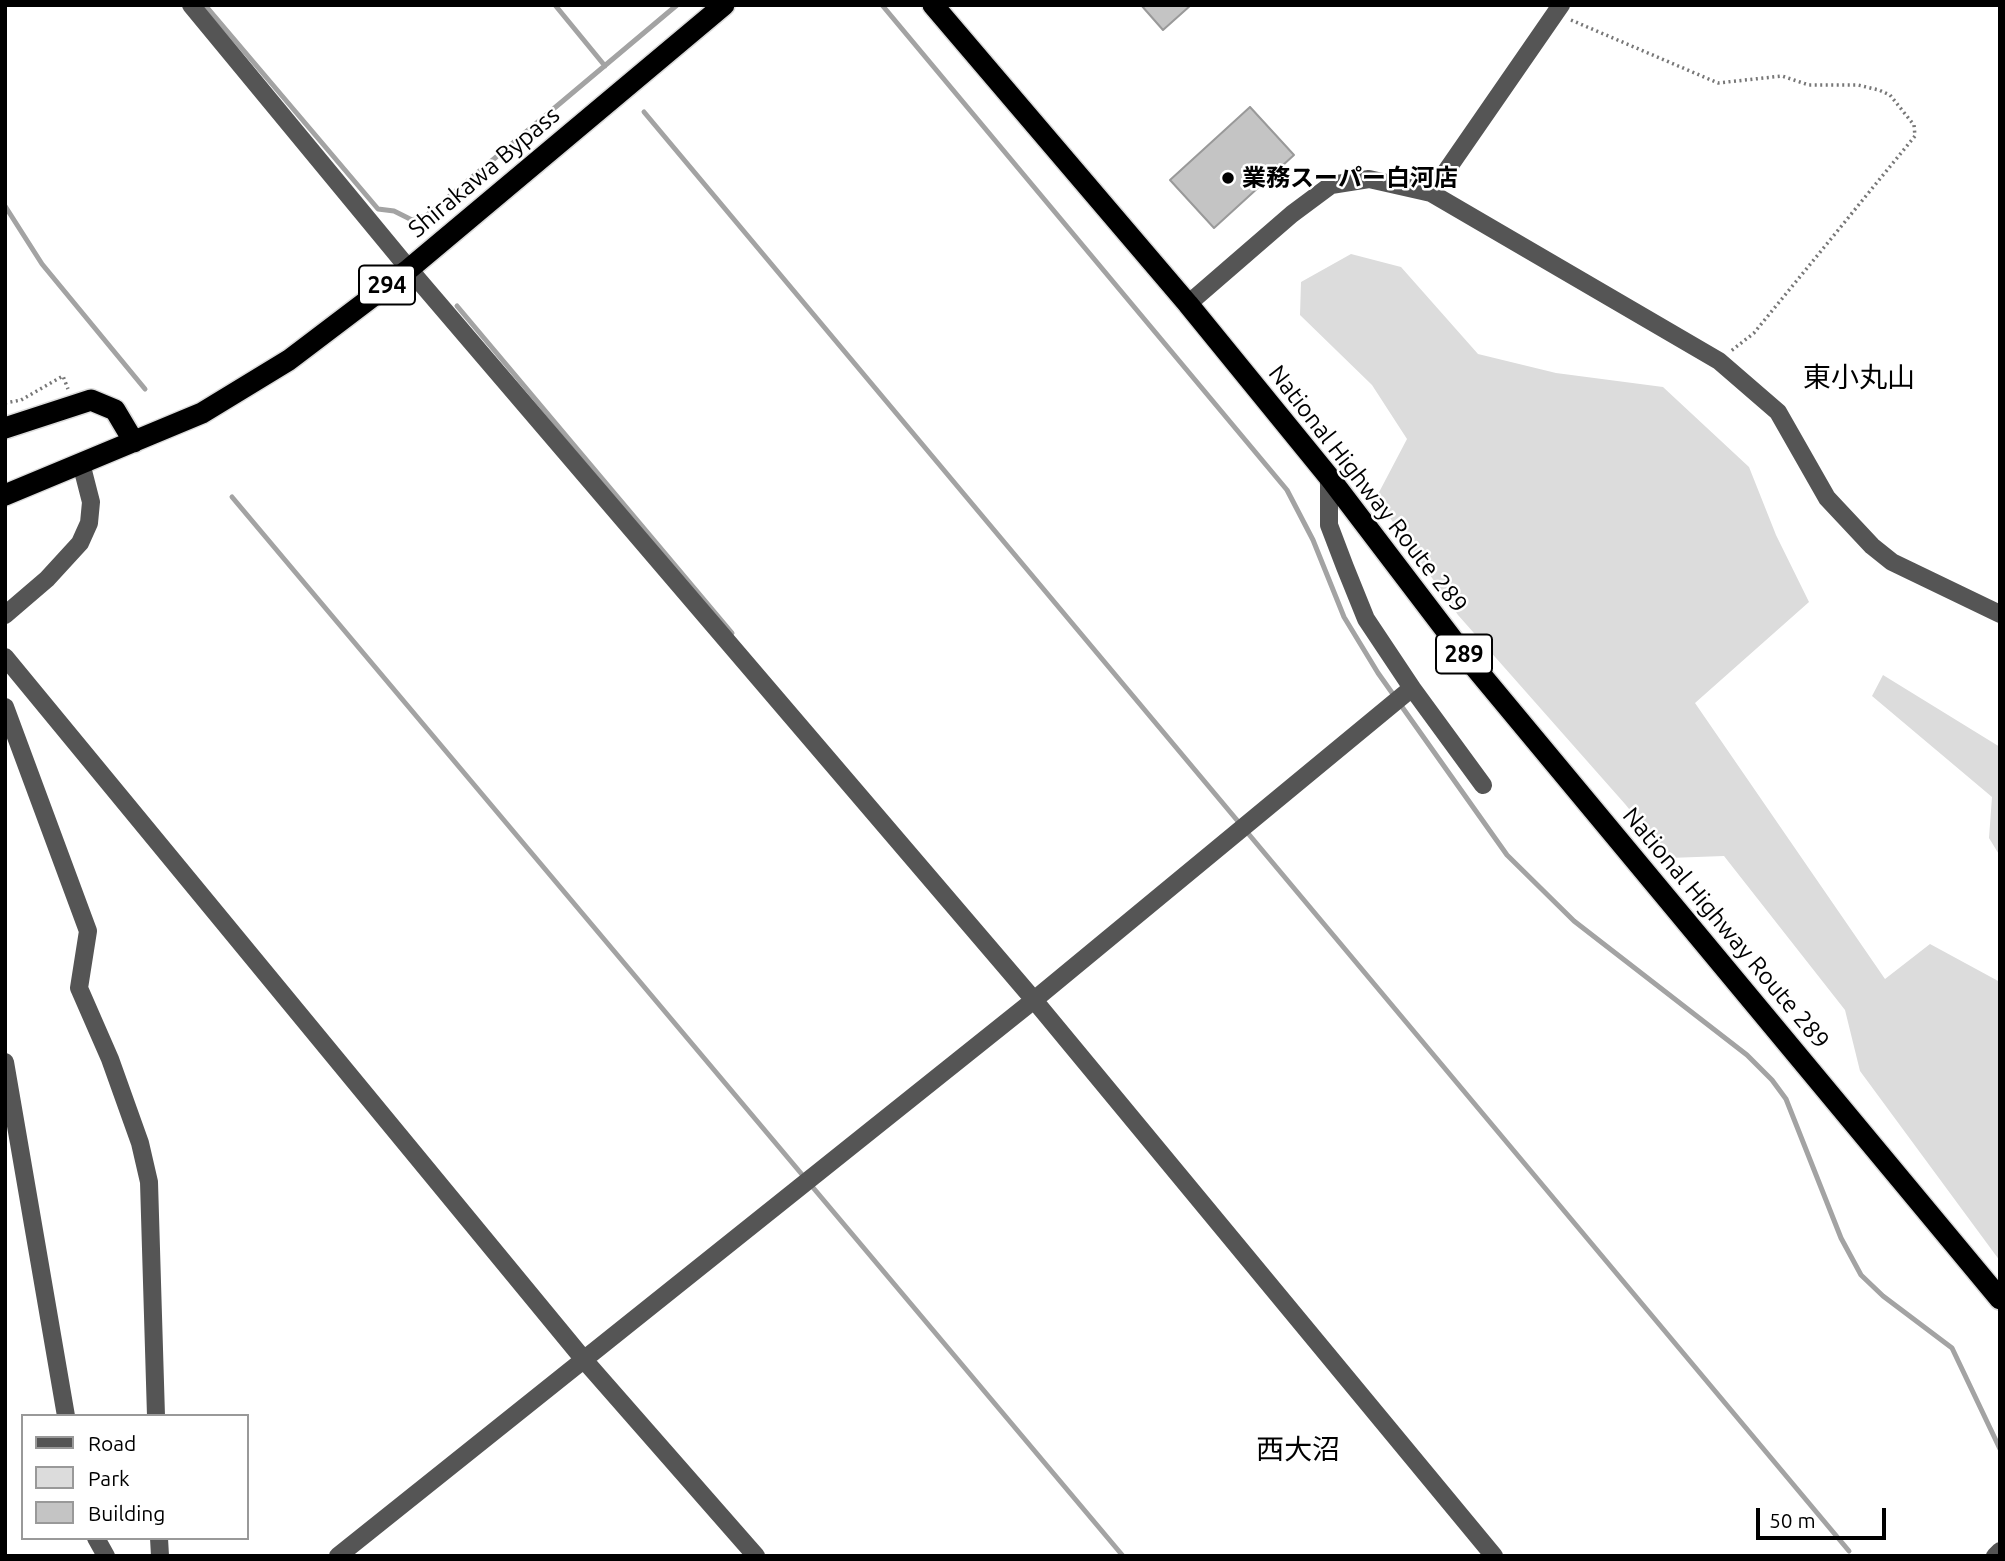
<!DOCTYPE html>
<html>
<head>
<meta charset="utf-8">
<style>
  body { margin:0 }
  #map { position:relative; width:2005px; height:1561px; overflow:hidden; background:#fff; font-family:Ubuntu,sans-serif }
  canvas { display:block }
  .frame { position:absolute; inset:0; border:7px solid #000; pointer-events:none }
  .legend { position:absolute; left:21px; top:1414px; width:228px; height:126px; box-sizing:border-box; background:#fff; border:2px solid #999; margin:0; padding:9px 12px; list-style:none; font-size:21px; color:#000 }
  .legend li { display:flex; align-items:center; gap:14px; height:35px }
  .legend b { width:35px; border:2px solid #999 }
  .scale { position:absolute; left:1756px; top:1508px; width:130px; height:32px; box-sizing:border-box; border:4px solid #000; border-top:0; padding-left:9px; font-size:21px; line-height:24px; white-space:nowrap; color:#000; -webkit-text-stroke:5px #fff; paint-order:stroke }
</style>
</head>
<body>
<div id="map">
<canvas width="2005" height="1561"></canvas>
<div class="frame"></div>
<ul class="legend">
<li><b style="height:9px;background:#555"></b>Road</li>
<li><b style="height:19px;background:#dcdcdc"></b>Park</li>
<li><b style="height:19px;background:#c4c4c4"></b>Building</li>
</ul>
<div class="scale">50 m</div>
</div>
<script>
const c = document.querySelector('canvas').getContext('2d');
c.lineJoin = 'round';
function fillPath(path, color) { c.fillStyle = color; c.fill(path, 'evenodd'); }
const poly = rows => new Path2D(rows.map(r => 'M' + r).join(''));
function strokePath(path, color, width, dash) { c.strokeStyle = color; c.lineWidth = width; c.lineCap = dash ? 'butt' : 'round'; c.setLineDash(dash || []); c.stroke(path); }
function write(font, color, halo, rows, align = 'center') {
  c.font = font + ' Ubuntu,"Noto Sans JP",sans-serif'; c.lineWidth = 5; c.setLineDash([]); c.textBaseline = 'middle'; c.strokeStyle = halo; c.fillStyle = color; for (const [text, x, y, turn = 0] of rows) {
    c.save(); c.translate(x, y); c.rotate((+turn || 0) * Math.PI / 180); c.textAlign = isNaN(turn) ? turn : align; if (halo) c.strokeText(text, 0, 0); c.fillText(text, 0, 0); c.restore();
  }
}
fillPath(poly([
  [1351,254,1401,267,1478,354,1556,373,1663,387,1749,467,1776,535,1809,602,1695,703,1885,979,1930,944,2000,982,2000,1261,1860,1071,1845,1010,1724,856,1669,858,1625,804,1458,615,1376,498,1407,439,1372,385,1300,315,1301,282],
  [1883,675,2000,747,2000,856,1989,838,1992,797,1872,696]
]), '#dcdcdc');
strokePath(poly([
  [205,5,378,209,394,211,412,220,426,216,677,5],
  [555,5,605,66],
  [882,5,1287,490,1313,540,1344,617,1378,673,1507,855,1574,921,1747,1055,1772,1080,1786,1099,1841,1238,1861,1275,1883,1296,1952,1348,2000,1449],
  [644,112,1849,1551],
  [5,206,42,264,145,389],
  [457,306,732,633],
  [232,497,1123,1556]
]), '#a3a3a3', 5);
const building = poly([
  [1141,5,1191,5,1163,30,1141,5],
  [1250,107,1294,155,1214,228,1170,180,1250,107]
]);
fillPath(building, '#c4c4c4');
strokePath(building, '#999', 2);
const highway = poly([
  [933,5,1188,304,1329,477,1463,653,2000,1299],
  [5,428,91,400,115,410,134,442],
  [5,495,202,413,289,360,409,269,724,5]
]);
strokePath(highway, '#dbdbdb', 24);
strokePath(poly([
  [1571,20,1718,83,1782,76,1809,85,1858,85,1879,90,1890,95,1914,125,1915,136,1754,333,1731,351],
  [5,403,21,400,63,376,68,389]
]), '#777', 3.5, [2, 3.5]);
strokePath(poly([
  [191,5,409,269,1034,1000,1494,1556],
  [1431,193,1561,5],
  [1188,304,1292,214,1331,185,1369,179,1431,193,1719,361,1778,412,1827,498,1872,546,1892,562,2000,614],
  [5,615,47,579,80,543,89,523,91,502,81,463],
  [5,657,585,1361,756,1556],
  [1412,688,1483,785],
  [5,707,88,931,79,988,110,1059,140,1143,149,1182,156,1416],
  [5,1062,66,1416],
  [96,1538,106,1556],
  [159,1538,160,1556],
  [338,1556,1034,1000,1412,688,1366,619,1345,567,1329,525,1329,477],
  [1995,1556,2000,1551]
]), '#555', 18);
strokePath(highway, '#000', 21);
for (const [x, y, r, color] of [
  [1228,178,7,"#000"]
]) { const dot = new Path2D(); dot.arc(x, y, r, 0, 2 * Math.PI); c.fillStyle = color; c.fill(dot); strokePath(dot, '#fff', 2.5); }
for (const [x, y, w] of [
  [387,285,56],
  [1464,654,56]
]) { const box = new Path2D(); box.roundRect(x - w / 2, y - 19.5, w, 39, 5); c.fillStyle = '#fff'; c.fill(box); strokePath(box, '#000', 2); }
write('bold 23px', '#000', null, [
  ["294",387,285],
  ["289",1464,654]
]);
write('24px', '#000', '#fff', [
  ["Shirakawa Bypass",484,172,-40],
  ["National Highway Route 289",1368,489,52],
  ["National Highway Route 289",1726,928,50]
]);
write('bold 24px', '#000', '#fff', [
  ["業務スーパー白河店",1242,178]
], 'left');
write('28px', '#000', '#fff', [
  ["東小丸山",1859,378],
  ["西大沼",1298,1450]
]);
</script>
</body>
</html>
